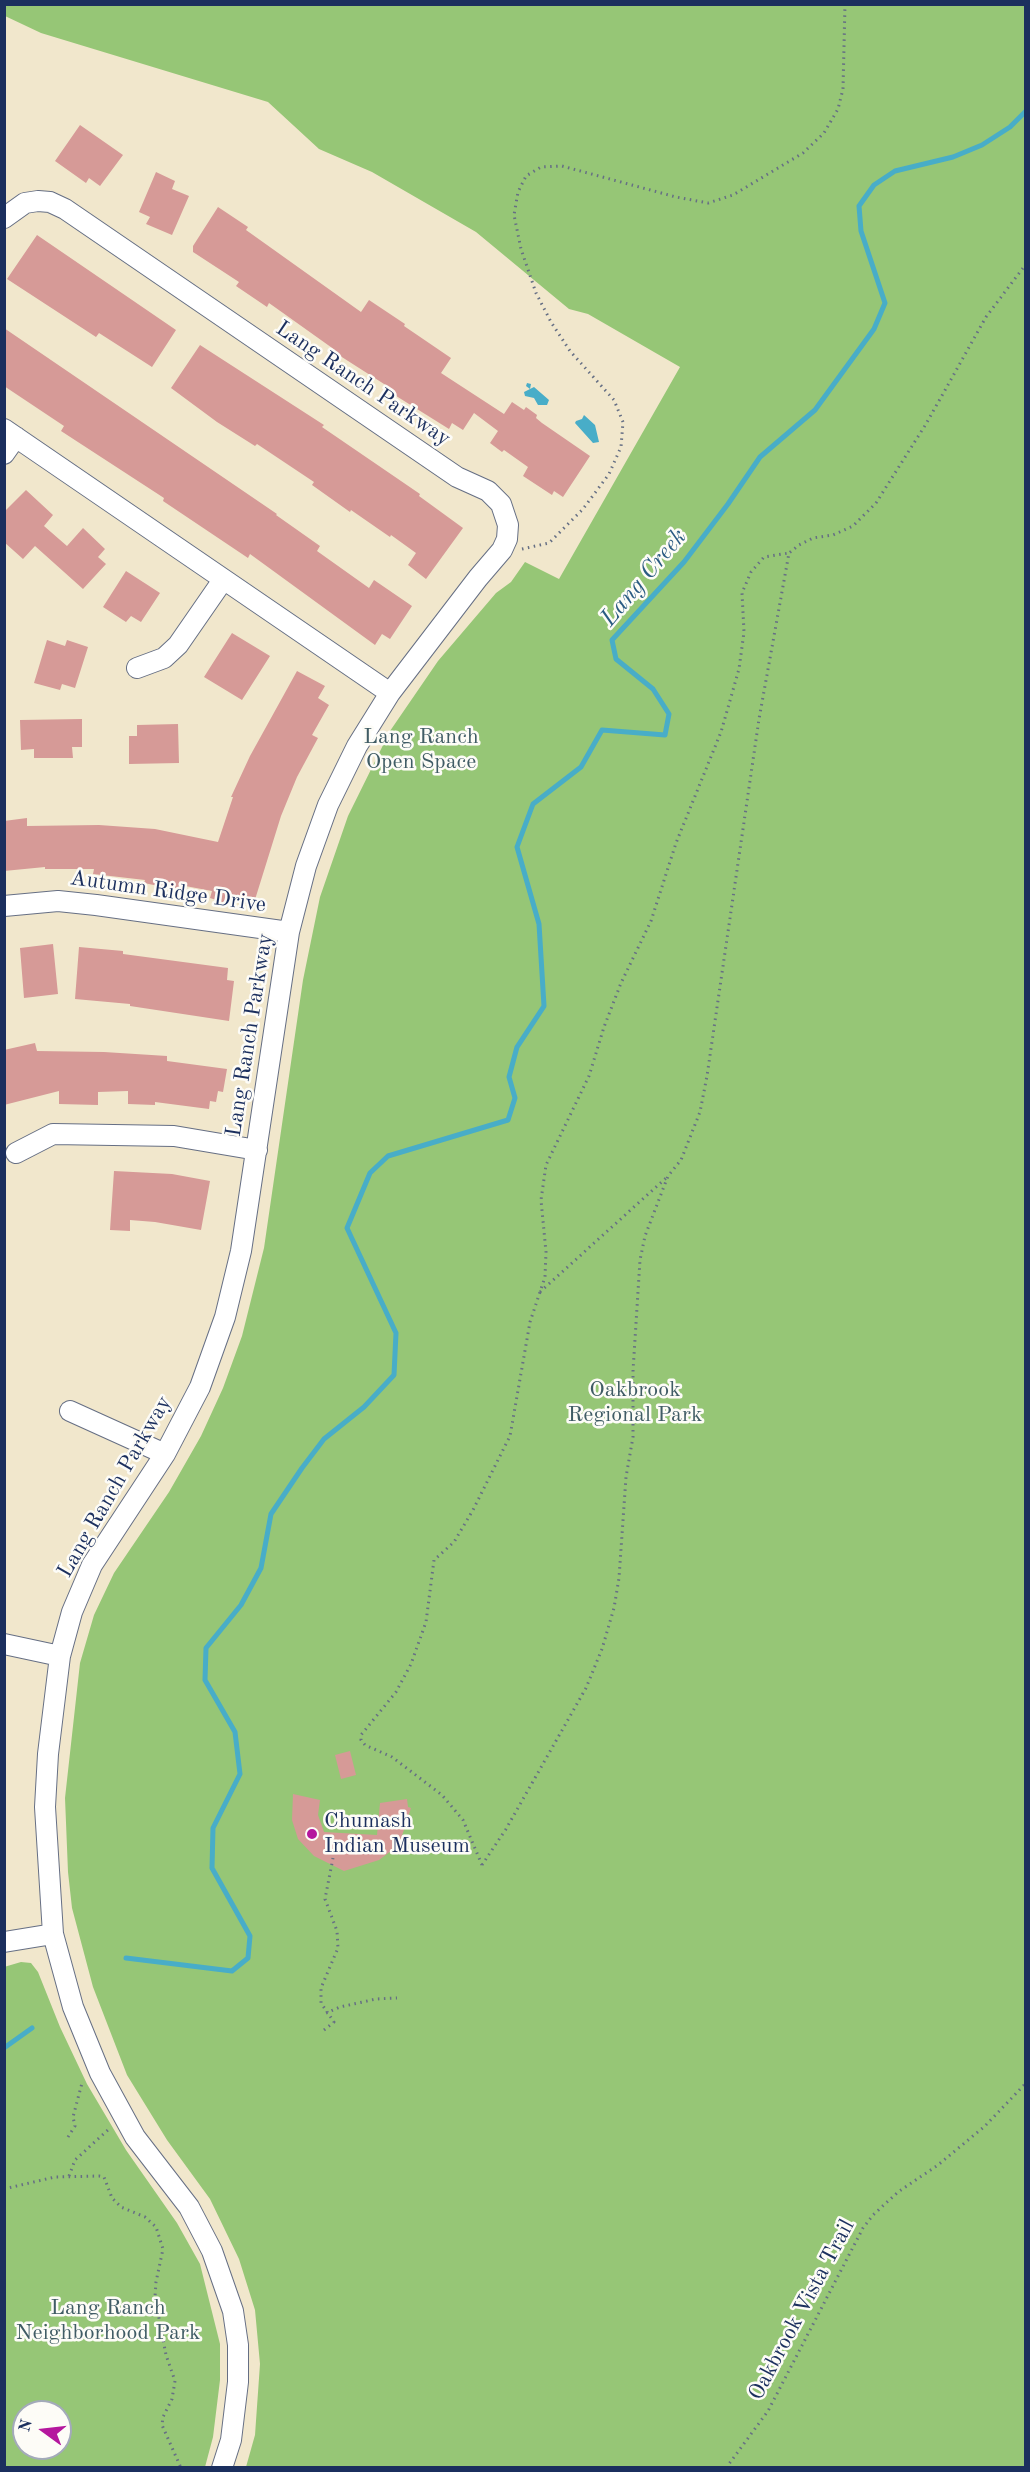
<!DOCTYPE html>
<html>
<head>
<meta charset="utf-8">
<style>
  body { margin:0 }
  #map { position:relative; width:1030px; height:2472px; overflow:hidden; background:#f1e7cc; font-family:"Old Standard TT",serif }
  canvas { display:block }
  .frame { position:absolute; inset:0; border:6px solid #1b2f5e; pointer-events:none }
  .north { position:absolute; left:12px; top:2400px; width:60px; height:60px; box-sizing:border-box; background:#fdfcf7; border:2px solid #a3aaba; border-radius:50%; rotate:285deg; font-size:16px; font-weight:700; line-height:24px; text-align:center; color:#1b2f5e }
  .north::after { content:''; display:block; margin:auto; width:21px; height:27px; background:#b5179e; clip-path:polygon(50% 0,100% 100%,50% 72%,0 100%) }
</style>
</head>
<body>
<div id="map">
<canvas width="1030" height="2472"></canvas>
<div class="frame"></div>
<div class="north">N</div>
</div>
<script>
const c = document.querySelector('canvas').getContext('2d');
c.lineJoin = 'round';
function fillPath(path, color) { c.fillStyle = color; c.fill(path, 'evenodd'); }
const poly = rows => new Path2D(rows.map(r => 'M' + r).join(''));
function strokePath(path, color, width, dash) { c.strokeStyle = color; c.lineWidth = width; c.lineCap = dash ? 'butt' : 'round'; c.setLineDash(dash || []); c.stroke(path); }
function write(font, color, halo, rows, align = 'center') {
  c.font = font + ' "Old Standard TT",serif'; c.lineWidth = 5; c.setLineDash([]); c.textBaseline = 'middle'; c.strokeStyle = halo; c.fillStyle = color; for (const [text, x, y, turn = 0] of rows) {
    c.save(); c.translate(x, y); c.rotate((+turn || 0) * Math.PI / 180); c.textAlign = isNaN(turn) ? turn : align; if (halo) c.strokeText(text, 0, 0); c.fillText(text, 0, 0); c.restore();
  }
}
fillPath(poly([
  [4,5,1025,5,1025,2467,246,2467,255,2435,260,2364,255,2310,239,2259,210,2199,167,2140,127,2075,93,1987,72,1908,68,1872,65,1798,80,1663,94,1615,114,1573,169,1492,201,1436,223,1388,242,1336,264,1248,303,980,320,897,348,816,390,731,438,661,496,593,511,582,525,562,559,579,680,367,588,314,569,309,476,232,372,172,319,149,268,102,41,33,5,16],
  [21,1962,31,1963,38,1972,60,2027,87,2084,126,2150,177,2223,200,2264,220,2344,220,2380,213,2437,205,2467,5,2467,4,1967],
  [24,2412,60,2412,60,2448,24,2448]
]), '#96c676');
fillPath(poly([
  [527,383,531,384,530,389,534,387,549,400,547,405,538,405,534,398,525,396,524,392,530,389,526,386],
  [584,415,595,425,599,442,593,443,575,423,576,421,582,419]
]), '#48adc8');
strokePath(poly([
  [126,1958,232,1971,248,1958,250,1936,212,1868,213,1828,240,1774,235,1732,205,1680,206,1648,241,1605,261,1568,271,1514,302,1468,324,1439,364,1407,394,1375,396,1333,347,1228,370,1173,388,1156,508,1120,515,1098,509,1077,517,1047,544,1006,539,924,517,847,533,804,581,767,602,730,665,735,669,714,653,689,616,659,612,640,684,562,728,504,760,457,815,410,874,329,885,303,861,231,859,206,874,185,895,171,953,157,982,145,1010,127,1026,111],
  [4,2048,32,2028]
]), '#48adc8', 5);
fillPath(poly([
  [80,125,123,155,100,186,89,178,86,183,55,161],
  [156,172,175,181,172,189,189,196,172,235,146,224,150,217,139,212],
  [218,207,248,227,246,230,361,312,369,300,405,324,404,326,451,358,441,373,504,414,512,402,524,410,526,407,537,415,536,418,542,423,590,456,563,497,554,491,552,495,523,476,528,467,504,450,502,452,490,443,498,431,474,413,463,430,452,423,449,429,393,394,395,391,334,352,335,350,269,303,267,307,236,286,239,282,193,252,193,246],
  [37,235,176,330,152,367,99,333,96,337,7,279],
  [4,328,277,514,276,515,320,546,317,551,369,588,374,580,412,606,390,639,382,634,375,645,250,554,248,558,163,501,164,498,61,431,64,426,4,386],
  [200,345,324,425,322,427,420,494,419,496,463,528,426,579,408,565,416,553,391,535,390,537,351,510,350,512,312,485,314,482,257,444,255,446,217,422,171,388],
  [26,490,53,515,44,526,67,546,83,528,105,549,98,557,106,564,83,589,35,546,23,559,4,542,4,512],
  [126,571,160,593,141,622,131,616,126,622,103,607],
  [232,633,270,656,242,700,204,677],
  [47,640,65,646,67,640,88,647,75,688,62,684,60,690,34,683],
  [297,671,325,686,318,698,329,705,312,735,318,738,297,777,281,816,253,906,237,901,235,906,210,898,212,891,180,885,178,890,144,883,145,880,93,874,94,869,45,869,45,867,4,871,4,821,27,818,27,826,99,825,155,829,218,842,233,797,231,797,250,756],
  [82,719,82,747,72,747,73,758,34,758,34,749,21,750,20,720],
  [178,724,179,763,129,764,129,736,137,736,137,725],
  [53,944,58,994,24,998,20,948],
  [79,947,123,951,123,954,228,968,227,980,234,981,229,1021,130,1006,130,1004,75,999],
  [35,1043,37,1051,104,1052,167,1056,167,1061,227,1069,223,1092,218,1091,216,1102,210,1101,209,1109,155,1102,155,1105,128,1104,128,1091,98,1092,98,1105,59,1104,59,1091,4,1105,4,1050],
  [114,1171,172,1174,210,1181,201,1230,155,1222,130,1220,130,1231,110,1230],
  [350,1751,356,1775,341,1779,335,1755],
  [293,1794,320,1800,318,1815,324,1832,377,1835,380,1803,407,1799,408,1807,411,1808,399,1845,379,1860,344,1871,314,1856,298,1839,292,1820]
]), '#d69a97');
const street = poly([
  [4,218,25,203,38,201,50,202,65,209,457,477,488,491,501,504,508,525,507,539,502,550,478,578,390,693,357,746,328,805,306,866,289,932,241,1251,225,1317,200,1387,165,1454,92,1565,72,1612,60,1656,48,1754,45,1807,53,1934,73,2007,100,2073,135,2137,189,2207,212,2251,233,2311,238,2345,238,2382,231,2440,222,2468],
  [4,429,390,693],
  [4,454,16,437],
  [137,668,164,658,178,645,223,580],
  [4,906,58,901,96,905,289,932],
  [16,1153,53,1134,174,1136,257,1150],
  [70,1411,165,1454],
  [4,1644,60,1656],
  [4,1942,53,1934]
]);
strokePath(street, '#666f84', 22);
strokePath(poly([
  [522,549,549,543,583,509,609,474,621,447,623,422,614,400,570,351,551,322,536,293,521,249,514,215,518,192,526,176,541,167,562,166,676,197,708,203,733,195,803,153,824,133,838,109,843,89,845,4],
  [540,1292,666,1178],
  [482,1865,506,1829,586,1688,602,1649,614,1608,619,1578,626,1477,633,1437,633,1371,640,1260,645,1236,668,1176,681,1160,700,1112,707,1076,759,719,789,553,799,545,813,538,833,535,853,526,876,503,926,424,986,317,1026,264],
  [482,1865,463,1820,442,1795,392,1757,365,1745,361,1740,361,1735,396,1692,411,1664,426,1622,434,1560,454,1542,473,1510,510,1436,530,1322,545,1277,546,1252,541,1200,546,1165,589,1076,604,1027,621,983,651,921,676,843,721,732,739,669,744,632,742,593,751,572,764,557,789,553],
  [326,2013,340,2007,376,1999,397,1998],
  [324,2030,334,2022,321,2003,321,1988,338,1948,337,1931,325,1899,333,1858],
  [68,2137,75,2126,73,2117,82,2083],
  [69,2176,75,2160,110,2128],
  [4,2189,55,2177,99,2176,104,2177,112,2198,121,2207,145,2217,156,2227,163,2249,156,2282,155,2297,166,2355,175,2381,172,2399,163,2417,162,2425,181,2468],
  [726,2468,768,2411,863,2228,873,2215,898,2192,938,2165,985,2126,1026,2083]
]), '#666f84', 3, [1.5, 4.5]);
strokePath(street, '#fff', 20);
for (const [x, y, r, color] of [
  [312,1834,6,"#b5179e"]
]) { const dot = new Path2D(); dot.arc(x, y, r, 0, 2 * Math.PI); c.fillStyle = color; c.fill(dot); strokePath(dot, '#fdfcf7', 2); }
write('22px', '#1b2f5e', '#fdfcf7', [
  ["Lang Ranch Parkway",363,384,34],
  ["Autumn Ridge Drive",168,892,8],
  ["Lang Ranch Parkway",250,1035,-81],
  ["Lang Ranch Parkway",115,1487,-60],
  ["Oakbrook Vista Trail",802,2310,-62]
]);
write('22px', '#405c65', '#fdfcf7', [
  ["Lang Ranch",421,737],
  ["Open Space",421,762],
  ["Oakbrook",635,1390],
  ["Regional Park",635,1415],
  ["Lang Ranch",108,2308],
  ["Neighborhood Park",108,2333]
]);
write('22px', '#1b2f5e', '#fdfcf7', [
  ["Chumash",324,1821],
  ["Indian Museum",324,1846]
], 'left');
write('italic 24px', '#2b5b83', '#fdfcf7', [
  ["Lang Creek",644,578,-50]
]);
</script>
</body>
</html>
